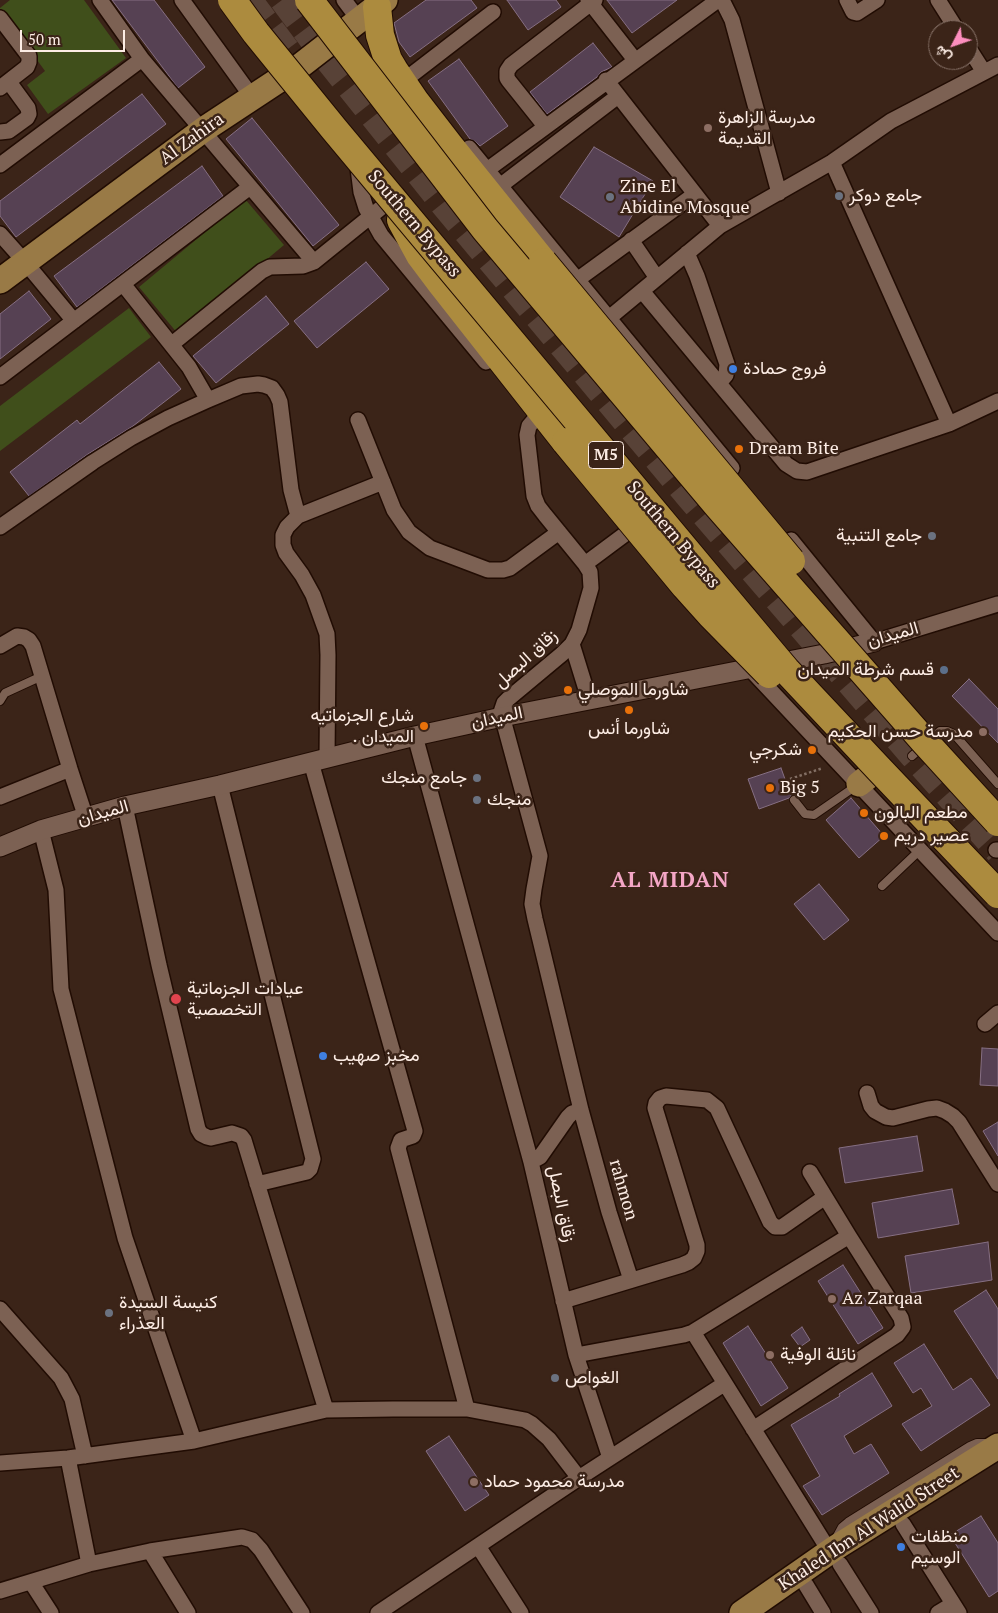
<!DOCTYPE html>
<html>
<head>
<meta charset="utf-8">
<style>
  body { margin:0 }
  #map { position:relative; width:998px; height:1613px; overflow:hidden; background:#3b2418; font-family:"PT Serif",Vazirmatn,serif }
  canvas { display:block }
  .north { position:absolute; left:928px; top:20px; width:50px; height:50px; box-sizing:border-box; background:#3b2418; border:1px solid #89746a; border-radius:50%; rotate:229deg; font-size:14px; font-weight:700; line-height:20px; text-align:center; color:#fdede5 }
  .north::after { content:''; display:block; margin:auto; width:18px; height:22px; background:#fd8ebe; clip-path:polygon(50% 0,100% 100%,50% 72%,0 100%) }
  .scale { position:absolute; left:20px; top:30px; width:105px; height:22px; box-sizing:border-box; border:2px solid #fdede5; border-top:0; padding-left:6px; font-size:15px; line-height:18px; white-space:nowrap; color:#fdede5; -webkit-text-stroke:4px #3b2418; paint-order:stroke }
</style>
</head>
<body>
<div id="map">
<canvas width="998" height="1613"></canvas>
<div class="north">ش</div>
<div class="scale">50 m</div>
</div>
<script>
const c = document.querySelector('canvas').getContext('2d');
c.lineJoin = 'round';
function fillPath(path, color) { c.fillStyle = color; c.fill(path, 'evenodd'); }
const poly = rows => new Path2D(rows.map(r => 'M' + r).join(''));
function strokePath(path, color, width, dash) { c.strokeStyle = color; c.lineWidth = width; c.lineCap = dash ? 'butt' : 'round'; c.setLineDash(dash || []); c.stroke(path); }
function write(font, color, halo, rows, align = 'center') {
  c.font = font + ' "PT Serif",Vazirmatn,serif'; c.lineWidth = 5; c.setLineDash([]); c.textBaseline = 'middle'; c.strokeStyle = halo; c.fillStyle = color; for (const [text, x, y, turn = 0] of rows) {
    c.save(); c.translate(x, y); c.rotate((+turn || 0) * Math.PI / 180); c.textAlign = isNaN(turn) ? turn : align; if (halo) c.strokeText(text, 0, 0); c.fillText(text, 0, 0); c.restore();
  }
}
fillPath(poly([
  [10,0,84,0,126,58,48,114,27,85,45,71,0,9,0,8],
  [245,199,284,245,178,334,139,287],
  [129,308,151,337,0,451,0,406]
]), '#404f1b');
const building = poly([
  [112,0,154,0,205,67,178,88,112,0],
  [426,0,471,0,477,8,410,57,399,42,394,23,426,0],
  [507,0,556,0,561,7,528,30,507,0],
  [607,0,677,0,632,33,607,0],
  [593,43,612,67,601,72,597,77,547,114,530,92,593,43],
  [459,59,508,126,480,146,476,142,470,139,428,81,459,59],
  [142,94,166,124,16,237,0,216,0,201,142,94],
  [252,118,339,225,313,246,226,139,252,118],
  [594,147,653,181,619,237,560,197,594,147],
  [202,166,223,196,77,307,54,276,202,166],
  [366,262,389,289,317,348,294,321,366,262],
  [29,291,51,319,0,359,0,314,29,291],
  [266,296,289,324,216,383,193,356,266,296],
  [159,362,181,389,133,426,88,454,29,496,10,472,77,420,80,424,159,362],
  [969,679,998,709,998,743,952,696,969,679],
  [781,768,791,796,789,798,759,809,748,779,781,768],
  [851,798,884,836,859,858,826,820,851,798],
  [819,884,849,920,824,940,794,904,819,884],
  [982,1048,998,1049,998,1086,980,1085,982,1048],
  [998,1122,998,1156,983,1131,998,1122],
  [917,1136,923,1171,845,1183,839,1148,917,1136],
  [952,1189,959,1224,878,1238,872,1203,952,1189],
  [988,1242,992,1280,911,1293,905,1256,988,1242],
  [843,1265,883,1328,858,1344,818,1281,843,1265],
  [986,1290,998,1309,998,1379,954,1311,986,1290],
  [748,1326,788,1388,761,1406,723,1343,748,1326],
  [802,1327,810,1340,800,1347,791,1335,802,1327],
  [924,1344,953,1390,971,1378,990,1405,921,1451,902,1424,932,1406,921,1388,913,1393,894,1363,924,1344],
  [872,1373,892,1406,844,1436,854,1454,871,1444,889,1473,822,1515,803,1486,820,1476,791,1425,840,1396,839,1394,872,1373],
  [449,1436,489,1495,465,1511,426,1451,449,1436],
  [981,1516,998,1543,998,1591,989,1597,950,1535,981,1516]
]);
fillPath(building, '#564153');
strokePath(building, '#866f83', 1);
strokePath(poly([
  [250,0,307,76],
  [282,0,320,51,443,205,689,498,912,756,998,852]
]), '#584237', 25, [25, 12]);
const service = poly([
  [0,701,5,693,42,676],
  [912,756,940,731,947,731,954,734,998,784],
  [794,800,805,814,814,815,856,786],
  [882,886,920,850],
  [835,1540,842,1527,848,1522,970,1446,977,1443,989,1443]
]);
const minor = poly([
  [100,0,142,59,314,262],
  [182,0,252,97],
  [344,0,359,20],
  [588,0,635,60],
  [722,0,732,20,779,193],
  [847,0,853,12,857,13,877,0],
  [938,0,957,30],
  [0,18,25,51,29,56,29,62,27,67,0,88],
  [968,47,984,72],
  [410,76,493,12],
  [606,80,720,226],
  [545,126,509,81,507,78,507,71,511,65,595,0],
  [0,132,9,131,27,118,29,114,28,108,9,82],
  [469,148,732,468],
  [357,160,361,192,366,208,381,235,486,362],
  [832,162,949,424],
  [0,165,142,59],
  [487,170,718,0],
  [500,186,618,96],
  [0,234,25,262,74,321],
  [631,240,657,278],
  [687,253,697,276,727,364,726,375,719,383],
  [577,280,695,194],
  [123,284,189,367,208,400],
  [642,291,786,464,797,471,807,472,949,424,998,401],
  [609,318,720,226,832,162,891,121,998,65],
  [172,344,262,271,270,267,303,266,314,262,397,195],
  [0,377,250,187],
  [535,419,529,426,527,435,534,496,538,506,545,515,585,564,590,572,591,588,579,630,572,644,562,654,508,699,504,703,501,712,540,856,534,889,532,904,535,919,581,1110,609,1212,631,1280],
  [358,420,394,510,409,532,430,548,488,570,503,570,510,568,559,532],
  [0,527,93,462,131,438,168,418,208,400,241,386,258,384,264,385,272,388,277,395,280,402,291,490,298,516],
  [791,540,874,642,998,604],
  [585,564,640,523],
  [572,644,589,699],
  [0,646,17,636,24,637,29,640,33,646,70,769,86,818],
  [754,673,998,933],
  [415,736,531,1162,576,1355,610,1458],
  [327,757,328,655,327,634,313,595,302,575,286,553,283,545,283,535,287,527,298,516,383,482],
  [311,762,415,1131,413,1136,401,1140,398,1148,467,1409],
  [220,785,313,1159,310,1169,307,1172,257,1184],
  [0,797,70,769],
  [125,806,159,965,198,1129,201,1134,207,1137,211,1138,232,1133,241,1136,244,1140,326,1410],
  [41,830,56,890,61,989,125,1238,194,1441],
  [996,850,998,850],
  [985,1024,998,1013],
  [867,1093,871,1106,875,1111,886,1117,893,1118,928,1109,937,1108,945,1111,953,1116,959,1122,998,1184],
  [531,1162,540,1157,568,1117,572,1113,581,1110],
  [563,1301,682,1265,689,1262,694,1258,697,1251,697,1245,655,1108,656,1103,660,1098,666,1096,707,1100,717,1108,770,1222,775,1227,782,1227,825,1197],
  [0,1309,61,1378,72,1399,85,1456],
  [693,1332,830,1552],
  [576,1355,684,1335,693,1332,849,1236],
  [753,1429,897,1335,903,1327,901,1318,849,1236,810,1172],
  [68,1458,89,1564],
  [0,1463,68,1458,194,1441,326,1410,393,1409,467,1409,525,1420,532,1424,549,1439,579,1478],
  [903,1524,959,1613],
  [478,1546,521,1613],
  [150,1551,188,1613],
  [840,1564,871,1613],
  [31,1582,51,1613],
  [806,1585,823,1613],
  [0,1591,89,1564,150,1551,242,1537,252,1540,261,1550,302,1613],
  [378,1613,579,1478,724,1384],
  [938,1613,953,1604]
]);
const tertiary = poly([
  [0,847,41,830,125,806,220,785,415,736,502,717,824,654,874,642]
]);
const primary = poly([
  [0,281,203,130,300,66,385,0],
  [859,784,874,772],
  [742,1613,835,1548,998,1446]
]);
const motorway = poly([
  [377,7,380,35,388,60,394,70,415,101,449,145,543,262],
  [401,220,420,255,441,283,566,442]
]);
strokePath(service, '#210c03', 10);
strokePath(minor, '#210c03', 18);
strokePath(tertiary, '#210c03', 21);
strokePath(primary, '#210c03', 28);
strokePath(motorway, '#210c03', 30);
strokePath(poly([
  [790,779,823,768]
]), '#826e63', 2.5, [2.5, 2.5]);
strokePath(service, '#7c6153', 8);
strokePath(minor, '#7c6153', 15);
strokePath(tertiary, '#7c6153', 19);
strokePath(primary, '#997a46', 25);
strokePath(motorway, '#ac8b3e', 28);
const motorwayBridge = poly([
  [232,0,256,33,334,129,786,670,879,769,998,894],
  [309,0,485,229,718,506,924,741,998,822],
  [543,262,791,561],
  [566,442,685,586,711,615,769,674]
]);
strokePath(motorwayBridge, '#210c03', 30, []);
strokePath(motorwayBridge, '#ac8b3e', 28);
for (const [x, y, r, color] of [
  [708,128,5,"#8d6e63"],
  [839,196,5,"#6b7280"],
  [610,197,5,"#6b7280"],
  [733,369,5,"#3f7fe0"],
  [739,449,5,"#e8710a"],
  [932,536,5,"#6b7280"],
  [944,670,5,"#5c6f8a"],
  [568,690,5,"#e8710a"],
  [629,710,5,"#e8710a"],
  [424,726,5,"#e8710a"],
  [983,732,5,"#8d6e63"],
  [812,750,5,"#e8710a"],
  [477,778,5,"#6b7280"],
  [770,788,5,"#e8710a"],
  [477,800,5,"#6b7280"],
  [864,813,5,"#e8710a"],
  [884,836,5,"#e8710a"],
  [176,999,6,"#e0444e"],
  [323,1056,5,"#3f7fe0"],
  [832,1299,5,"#8d6e63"],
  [109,1313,5,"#6b7280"],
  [770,1355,5,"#8d6e63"],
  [555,1378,5,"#6b7280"],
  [474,1482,5,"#8d6e63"],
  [901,1547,5,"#3f7fe0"]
]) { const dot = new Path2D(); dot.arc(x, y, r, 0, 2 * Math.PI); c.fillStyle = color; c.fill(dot); strokePath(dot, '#3b2418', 2); }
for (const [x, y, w] of [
  [606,455,35]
]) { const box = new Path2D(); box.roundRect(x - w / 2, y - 13.5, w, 27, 4); c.fillStyle = '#3b2418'; c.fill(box); strokePath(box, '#fdede5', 1); }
write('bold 16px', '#fdede5', null, [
  ["M5",606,455]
]);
write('18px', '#fdede5', '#3b2418', [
  ["مدرسة الزاهرة",718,118],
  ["القديمة",718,139],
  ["Zine El",620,187],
  ["Abidine Mosque",620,208],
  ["جامع دوكر",849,196],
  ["فروج حمادة",743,369],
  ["Dream Bite",749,449],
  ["جامع التنبية",922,536,"right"],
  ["قسم شرطة الميدان",934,670,"right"],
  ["شاورما الموصلي",578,690],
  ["شارع الجزماتيه",414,716,"right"],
  [". الميدان",414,737,"right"],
  ["شاورما أنس",629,729,"center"],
  ["مدرسة حسن الحكيم",973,732,"right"],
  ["شكرجي",802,750,"right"],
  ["جامع منجك",467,778,"right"],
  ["Big 5",780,788],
  ["منجك",487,800],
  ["مطعم البالون",874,813],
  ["عصير دريم",894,836],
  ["عيادات الجزماتية",187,989],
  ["التخصصية",187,1010],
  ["مخبز صهيب",333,1056],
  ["Az Zarqaa",842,1299],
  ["كنيسة السيدة",119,1303],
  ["العذراء",119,1324],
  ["نائلة الوفية",780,1355],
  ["الغواص",565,1378],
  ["مدرسة محمود حماد",484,1482],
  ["منظفات",911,1537],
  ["الوسيم",911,1558]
], 'left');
write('18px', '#fdede5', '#3b2418', [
  ["Al Zahira",192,139,-36],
  ["Southern Bypass",414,224,50],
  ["Southern Bypass",673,535,50],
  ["الميدان",893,635,-16],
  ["زقاق البصل",526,659,-42],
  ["الميدان",497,718,-12],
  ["الميدان",103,813,-16],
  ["rahmon",623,1190,74],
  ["زقاق البصل",561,1204,78],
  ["Khaled Ibn Al Walid Street",869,1529,-33]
]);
c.letterSpacing = '1px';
write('bold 22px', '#f4a6c6', '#3b2418', [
  ["AL MIDAN",670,881]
]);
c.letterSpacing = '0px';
</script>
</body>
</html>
